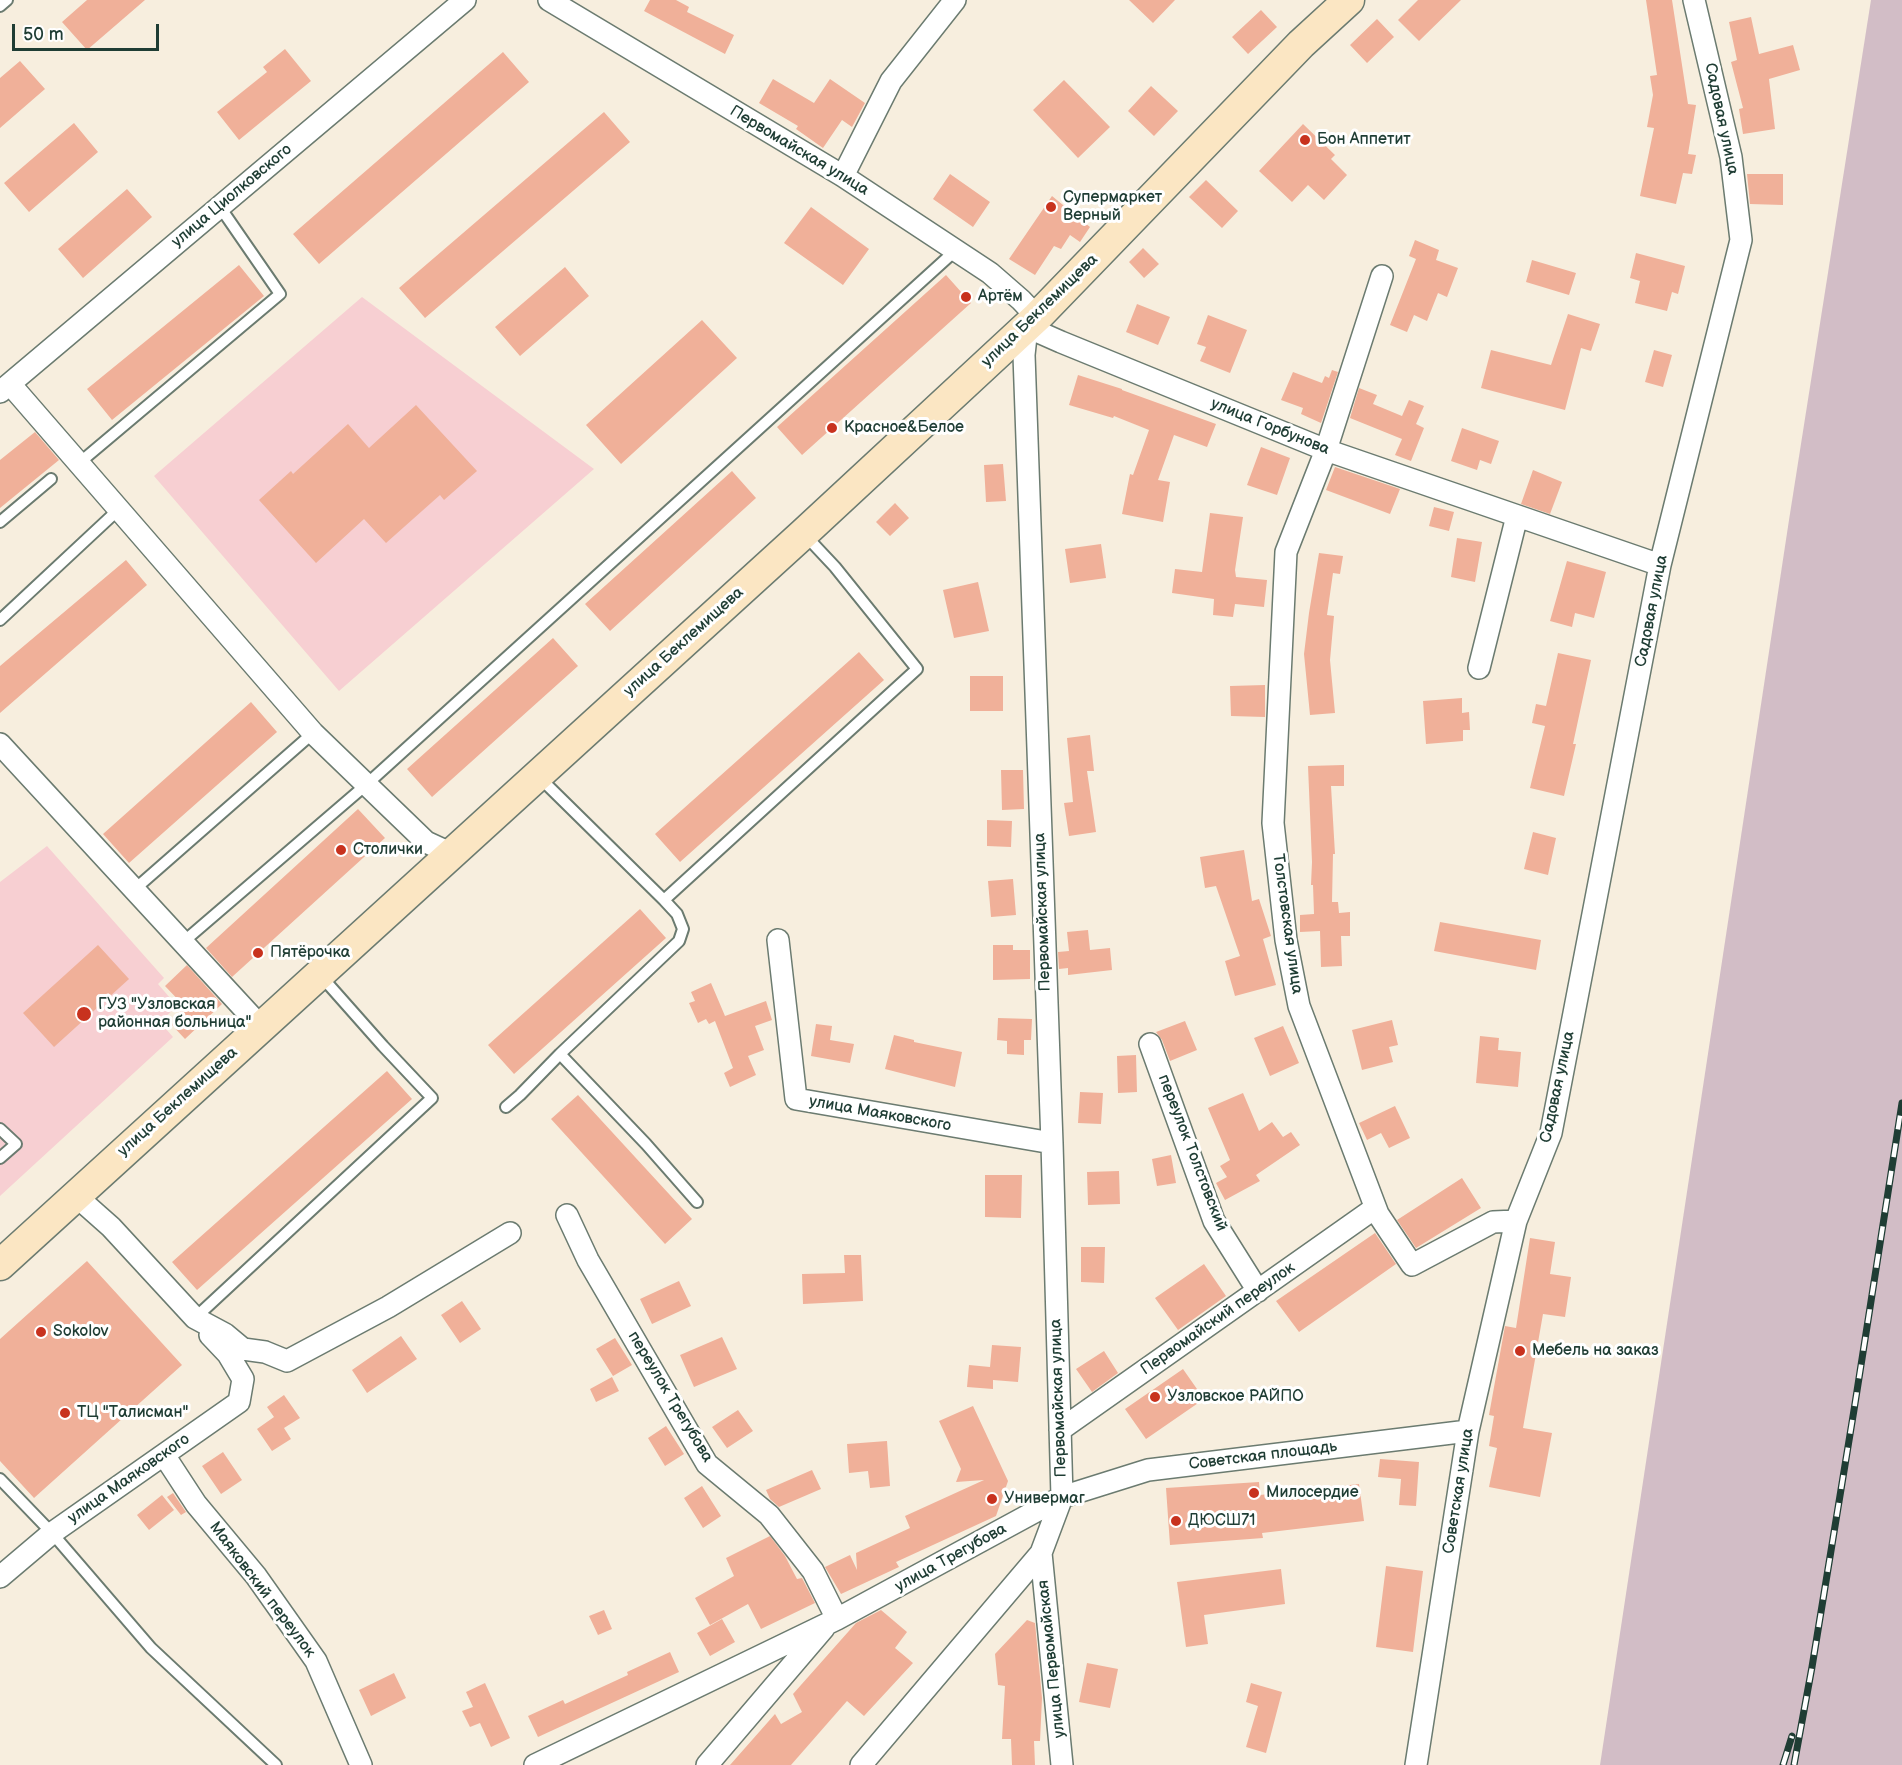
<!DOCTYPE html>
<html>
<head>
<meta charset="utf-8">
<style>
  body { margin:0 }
  #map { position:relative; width:1902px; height:1765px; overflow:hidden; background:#f7eede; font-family:"Balsamiq Sans",sans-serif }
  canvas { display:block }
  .scale { position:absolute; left:12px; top:24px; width:147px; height:27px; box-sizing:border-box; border:3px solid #1f3d34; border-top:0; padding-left:8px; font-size:18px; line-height:21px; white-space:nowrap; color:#1f3d34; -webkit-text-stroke:4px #fff; paint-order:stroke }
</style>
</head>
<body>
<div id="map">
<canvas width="1902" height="1765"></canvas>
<div class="scale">50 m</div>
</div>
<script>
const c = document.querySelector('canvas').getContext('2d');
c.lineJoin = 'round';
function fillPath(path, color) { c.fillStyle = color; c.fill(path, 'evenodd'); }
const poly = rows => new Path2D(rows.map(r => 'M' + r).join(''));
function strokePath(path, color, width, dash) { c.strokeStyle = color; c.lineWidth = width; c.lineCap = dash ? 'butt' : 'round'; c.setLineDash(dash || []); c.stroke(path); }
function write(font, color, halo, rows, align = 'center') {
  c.font = font + ' "Balsamiq Sans",sans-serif'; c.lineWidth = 6; c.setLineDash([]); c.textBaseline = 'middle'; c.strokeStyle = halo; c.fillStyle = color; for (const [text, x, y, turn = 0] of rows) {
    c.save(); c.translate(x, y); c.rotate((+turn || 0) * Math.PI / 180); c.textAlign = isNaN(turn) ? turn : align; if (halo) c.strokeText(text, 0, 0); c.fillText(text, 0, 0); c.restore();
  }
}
fillPath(poly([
  [362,297,594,469,339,691,154,476],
  [47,846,164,978,158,984,177,1006,160,1022,173,1037,0,1196,0,882]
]), '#f7cfd2');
fillPath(poly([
  [1871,0,1902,0,1902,1765,1600,1765,1789,520]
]), '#d2bdc6');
fillPath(poly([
  [87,0,145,0,87,50,62,22],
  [650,0,676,0,689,7,687,12,734,35,725,54,644,11],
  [1129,0,1175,0,1153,23],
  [1418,0,1461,0,1419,41,1398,20],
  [1646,0,1672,0,1688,104,1696,105,1688,154,1696,155,1692,174,1683,173,1676,204,1640,196,1654,128,1647,127,1653,95,1650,76,1657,75],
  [1261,10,1277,27,1248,54,1232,37],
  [1751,17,1759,54,1793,45,1800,70,1769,79,1775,129,1743,134,1739,109,1743,108,1731,62,1737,60,1729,22],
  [1377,19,1394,37,1367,63,1350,45],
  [285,49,311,81,239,140,217,112,267,72,263,67],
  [503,52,529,82,319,264,293,234],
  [20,61,45,89,0,128,0,78],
  [773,79,814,103,830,79,865,103,852,127,842,120,823,148,796,129,798,126,759,103],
  [1064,80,1110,127,1078,158,1033,110],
  [1151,86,1178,111,1154,136,1128,111],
  [604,112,630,142,425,318,399,288],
  [74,123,98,152,29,212,4,183],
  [1303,124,1335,155,1331,159,1347,175,1324,200,1308,185,1292,202,1259,171],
  [950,174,990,202,973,227,933,199],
  [1747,174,1783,174,1783,205,1750,204],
  [1206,180,1238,211,1222,228,1189,197],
  [127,189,152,217,83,278,58,249],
  [1052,196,1090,227,1080,242,1070,235,1061,249,1054,246,1035,275,1009,259],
  [811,207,869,249,843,285,784,243],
  [1415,240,1439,250,1436,260,1458,268,1447,297,1438,293,1427,321,1414,315,1407,332,1390,325,1416,259,1409,256],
  [1143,248,1159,264,1144,278,1129,262],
  [1636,253,1685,266,1678,294,1672,292,1667,311,1635,303,1640,281,1630,278],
  [1532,260,1576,273,1569,295,1526,282],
  [239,265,264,296,112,420,87,389],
  [565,267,589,296,520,356,495,327],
  [946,275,971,303,802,455,777,427],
  [1137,304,1170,317,1158,345,1126,332],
  [1568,314,1600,324,1591,351,1581,348,1565,410,1481,388,1491,350,1551,365],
  [1208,315,1247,330,1230,373,1200,361,1206,347,1197,344],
  [702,320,737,358,621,464,586,425],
  [1654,350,1672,355,1663,387,1645,382],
  [1332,370,1338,372,1321,423,1301,414,1303,408,1281,400,1293,372,1322,383,1325,376,1329,378],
  [1078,375,1122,389,1122,390,1216,424,1207,447,1174,435,1158,480,1170,482,1163,522,1122,514,1130,474,1133,475,1149,430,1114,416,1113,418,1069,405],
  [1359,388,1377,395,1373,404,1402,416,1409,400,1424,406,1416,424,1424,428,1411,461,1395,455,1402,439,1350,418],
  [416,405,477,471,444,500,440,495,386,543,364,519,316,563,259,500,291,471,293,474,348,424,369,448],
  [1462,428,1499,441,1491,464,1480,460,1477,470,1451,461],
  [35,432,59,460,0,508,0,460],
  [1261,447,1290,458,1277,495,1247,485],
  [1003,464,1006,501,986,502,984,465],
  [1335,467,1400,489,1390,514,1326,490],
  [1533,470,1562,482,1550,514,1521,504],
  [732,471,756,498,610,631,585,604],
  [895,503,909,518,890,536,876,522],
  [1434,507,1454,512,1449,531,1429,526],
  [1210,513,1243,517,1235,570,1236,577,1267,580,1264,607,1235,604,1233,617,1213,615,1214,599,1172,593,1175,569,1202,572],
  [1457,538,1482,542,1475,582,1451,577],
  [1101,544,1106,578,1070,583,1065,549],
  [1319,553,1343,556,1340,574,1333,573,1327,615,1334,616,1330,660,1335,713,1310,715,1304,654,1309,613],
  [126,560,147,585,0,713,0,666],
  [1567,561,1606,572,1594,618,1575,613,1572,627,1550,621],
  [978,582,989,631,954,638,943,590],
  [553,638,578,666,432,797,407,769],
  [859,652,884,680,680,862,655,834],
  [1558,653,1591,660,1573,744,1576,744,1564,796,1530,788,1545,726,1532,723,1536,704,1546,706],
  [970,676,1003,676,1003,711,970,711],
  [1265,685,1265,717,1231,716,1230,686],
  [1462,698,1462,713,1469,712,1470,730,1463,730,1463,741,1426,744,1423,701],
  [251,702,277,732,129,863,103,834],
  [1090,735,1094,771,1087,771,1096,832,1069,836,1064,803,1073,802,1067,738],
  [1344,765,1344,786,1331,786,1335,854,1333,854,1332,902,1338,902,1339,913,1350,912,1350,936,1341,936,1342,966,1321,967,1320,931,1300,932,1300,915,1314,914,1313,885,1311,885,1312,862,1308,766],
  [1001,770,1023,770,1024,809,1002,810],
  [358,809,385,838,232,977,206,948],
  [987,820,1012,821,1011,847,987,846],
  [1533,832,1556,838,1548,875,1524,869],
  [1244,850,1252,901,1259,899,1271,936,1263,939,1276,985,1235,996,1225,961,1240,956,1216,886,1205,888,1200,857],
  [1013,879,1016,915,991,917,988,881],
  [640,909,666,938,514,1074,488,1045],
  [1440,922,1541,940,1536,970,1434,951],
  [1088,930,1090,950,1110,948,1112,970,1068,975,1068,968,1059,969,1058,952,1069,951,1067,932],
  [98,945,129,979,54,1047,23,1013],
  [993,945,1013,945,1013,950,1030,950,1030,979,993,980],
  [187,965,222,1004,185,1039,169,1022,185,1007,165,986],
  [711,983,725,1016,766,1001,772,1020,755,1026,764,1050,748,1056,756,1075,730,1087,724,1073,733,1068,715,1021,709,1024,706,1019,698,1023,689,1003,695,1001,691,992],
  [998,1018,1032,1019,1031,1040,1024,1040,1024,1055,1007,1054,1007,1041,997,1040],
  [1392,1020,1398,1045,1389,1047,1393,1062,1362,1070,1352,1030],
  [1185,1021,1197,1050,1170,1061,1162,1040,1156,1032],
  [816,1024,832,1026,830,1040,854,1044,850,1063,811,1056],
  [1283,1026,1299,1063,1270,1076,1254,1038],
  [894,1035,914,1040,914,1042,962,1052,955,1087,885,1069],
  [1480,1036,1499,1038,1498,1050,1521,1052,1518,1087,1476,1083],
  [1136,1055,1137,1092,1118,1093,1117,1056],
  [387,1071,412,1099,197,1290,172,1262],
  [1080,1092,1103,1093,1101,1124,1078,1123],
  [1243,1093,1259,1131,1272,1122,1283,1137,1291,1132,1300,1145,1256,1175,1260,1181,1225,1200,1216,1183,1227,1177,1220,1166,1230,1160,1208,1108],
  [578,1095,692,1219,665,1244,551,1119],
  [1395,1106,1410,1138,1389,1148,1381,1133,1367,1140,1359,1123],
  [1171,1155,1176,1183,1157,1186,1152,1159],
  [1119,1171,1120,1204,1088,1205,1087,1172],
  [985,1175,1022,1175,1021,1218,985,1217],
  [1462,1178,1481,1208,1416,1248,1397,1220],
  [1375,1233,1396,1264,1299,1332,1276,1301],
  [1530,1238,1555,1242,1550,1274,1571,1277,1565,1317,1543,1314,1523,1428,1552,1433,1540,1497,1489,1487,1497,1448,1489,1446,1494,1416,1489,1415,1505,1326,1516,1328],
  [1081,1247,1105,1247,1104,1283,1081,1282],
  [844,1255,861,1255,863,1301,803,1304,802,1274,845,1273],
  [87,1261,182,1365,34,1498,0,1461,0,1339],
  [1204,1264,1226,1296,1178,1330,1155,1298],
  [679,1281,691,1306,652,1324,640,1299],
  [462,1301,481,1329,460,1343,441,1315],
  [401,1336,417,1359,367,1393,352,1370],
  [722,1337,737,1369,694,1387,680,1355],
  [615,1338,632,1365,613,1376,596,1349],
  [992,1345,1021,1347,1018,1382,993,1380,993,1389,967,1387,969,1365,990,1367],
  [1104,1351,1118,1373,1092,1392,1076,1369],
  [1183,1369,1204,1399,1146,1439,1125,1409],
  [612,1377,619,1391,596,1402,590,1389],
  [284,1395,300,1418,284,1428,291,1439,272,1451,257,1429,274,1417,267,1407],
  [973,1406,1008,1481,996,1516,896,1562,899,1567,841,1594,825,1567,850,1555,857,1570,856,1553,910,1528,905,1516,984,1480,956,1482,961,1469,939,1421],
  [738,1410,753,1431,727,1448,712,1427],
  [666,1426,684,1454,665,1466,648,1438],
  [887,1441,890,1486,870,1488,868,1471,849,1473,847,1444],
  [223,1452,242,1480,221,1494,202,1466],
  [1380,1459,1419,1462,1416,1506,1399,1505,1401,1479,1378,1477],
  [812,1470,821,1489,779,1507,770,1499,766,1490],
  [1259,1482,1260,1495,1359,1484,1364,1521,1262,1533,1263,1538,1170,1545,1166,1488],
  [702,1486,721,1516,703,1528,684,1498],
  [173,1493,186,1512,181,1515,167,1497],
  [162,1495,174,1510,149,1530,137,1515],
  [770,1536,785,1556,797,1579,802,1578,815,1603,761,1629,748,1604,710,1625,695,1598,734,1576,726,1558],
  [1386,1566,1423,1571,1413,1652,1376,1647],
  [1281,1569,1285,1604,1204,1615,1208,1644,1186,1647,1177,1582],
  [604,1610,612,1629,598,1635,589,1616],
  [881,1610,907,1632,895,1648,913,1663,864,1716,847,1701,791,1765,730,1765,775,1714,781,1724,802,1712,793,1694,856,1623],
  [722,1619,735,1642,710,1656,697,1633],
  [1027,1620,1035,1623,1042,1698,1040,1741,1034,1741,1035,1765,1012,1765,1011,1739,1002,1739,1005,1686,998,1685,995,1654],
  [670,1652,679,1672,538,1737,528,1716,563,1700,565,1704,628,1675,627,1672],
  [1087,1663,1118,1669,1110,1708,1079,1702],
  [394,1673,406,1698,371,1716,359,1690],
  [485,1683,510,1738,491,1747,480,1723,470,1727,462,1711,473,1707,466,1692],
  [1251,1683,1282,1692,1266,1753,1246,1747,1258,1706,1246,1702]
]), '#f0b099');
const lane = poly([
  [0,6,7,0],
  [78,464,280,294,220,207],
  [0,522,51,479],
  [0,620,118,510],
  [135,889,313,733],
  [664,900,917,669,835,567,804,534],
  [182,943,367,784,956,250],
  [560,1054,646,1144,697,1202],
  [506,1107,520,1095,560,1054,679,941,683,929,677,914,664,900,540,778],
  [0,1129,16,1144,0,1158],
  [195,1318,432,1098,383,1046,321,976],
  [0,1479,52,1533,151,1648,276,1765]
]);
const street = poly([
  [549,0,843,176,990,273,1021,300,1037,317],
  [843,176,891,81,955,0],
  [1382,276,1326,450,1286,552,1273,823,1286,940,1299,1006,1378,1214,1412,1265,1493,1222,1516,1221],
  [10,384,313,733,426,842,452,854],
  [0,392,465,0],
  [1479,668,1517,516],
  [0,744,261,1027],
  [778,940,796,1099,1052,1143],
  [1150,1044,1214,1221,1258,1291],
  [76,1196,111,1227,195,1318,225,1334,243,1349,265,1352,287,1361,388,1307,510,1233],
  [567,1215,588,1260,707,1464,769,1515,813,1571,837,1619],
  [1060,1430,1375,1208],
  [164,1455,196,1504,256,1576,316,1661,361,1765],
  [1041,1553,1062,1765],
  [0,1577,52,1533,239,1402,243,1379,228,1354,210,1335],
  [535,1765,837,1619,1062,1497,1148,1470,1468,1431],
  [707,1765,824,1628],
  [861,1765,1041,1553,1062,1497,1052,1143,1024,355,1027,327,1061,342,1326,450,1660,565],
  [1416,1765,1468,1431,1516,1221,1551,1133,1660,565,1741,240,1731,157,1694,0]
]);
const secondary = poly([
  [0,1265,803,534,1037,317,1301,44,1349,0]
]);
strokePath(lane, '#6b7b70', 14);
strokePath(street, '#6b7b70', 24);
strokePath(secondary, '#6b7b70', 33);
strokePath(lane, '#fff', 10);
strokePath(street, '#fff', 21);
strokePath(secondary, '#fbe6c3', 30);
const rail = poly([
  [1783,1765,1792,1736],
  [1794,1765,1812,1667,1854,1410,1902,1103]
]);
strokePath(rail, '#1f3d34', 7);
strokePath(rail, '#fff', 4.5, [14]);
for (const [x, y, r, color] of [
  [1305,140,6,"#c8321e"],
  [1051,207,6,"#c8321e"],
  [966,297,6,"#c8321e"],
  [832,428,6,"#c8321e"],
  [341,850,6,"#c8321e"],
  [258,953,6,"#c8321e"],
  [84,1014,8,"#c8321e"],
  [41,1332,6,"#c8321e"],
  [1520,1351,6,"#c8321e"],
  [1155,1397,6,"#c8321e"],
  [65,1413,6,"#c8321e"],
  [1254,1493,6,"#c8321e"],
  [992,1499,6,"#c8321e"],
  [1176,1521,6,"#c8321e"]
]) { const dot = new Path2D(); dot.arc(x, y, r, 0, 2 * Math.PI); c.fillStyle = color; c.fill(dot); strokePath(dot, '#fff', 2); }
write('16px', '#1f3d34', '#fff', [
  ["Садовая улица",1721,119,78],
  ["Первомайская улица",799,151,31],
  ["улица Циолковского",232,196,-40],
  ["улица Беклемищева",1040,311,-44],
  ["улица Горбунова",1270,427,22],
  ["Садовая улица",1652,611,-79],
  ["улица Беклемищева",684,642,-42],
  ["Первомайская улица",1043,912,-92],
  ["Толстовская улица",1287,924,82],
  ["Садовая улица",1558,1087,-78],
  ["улица Беклемищева",178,1102,-42],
  ["улица Маяковского",880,1114,10],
  ["переулок Толстовский",1192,1153,69],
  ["Первомайский переулок",1218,1319,-35],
  ["переулок Трегубова",670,1397,59],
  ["Первомайская улица",1059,1398,-92],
  ["Советская площадь",1263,1456,-7],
  ["улица Маяковского",129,1479,-35],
  ["Советская улица",1459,1491,-81],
  ["улица Трегубова",951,1558,-29],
  ["Маяковский переулок",262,1590,53],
  ["улица Первомайская",1052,1659,-96]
]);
write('16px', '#1f3d34', '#fff', [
  ["Бон Аппетит",1317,140],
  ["Супермаркет",1063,198],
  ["Верный",1063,216],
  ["Артём",978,297],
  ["Красное&Белое",844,428],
  ["Столички",353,850],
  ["Пятёрочка",270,953],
  ["ГУЗ \"Узловская",98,1005],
  ["районная больница\"",98,1023],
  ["Sokolov",53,1332],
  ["Мебель на заказ",1532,1351],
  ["Узловское РАЙПО",1167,1397],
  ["ТЦ \"Талисман\"",77,1413],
  ["Милосердие",1266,1493],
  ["Универмаг",1004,1499],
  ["ДЮСШ71",1188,1521]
], 'left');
</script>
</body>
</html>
